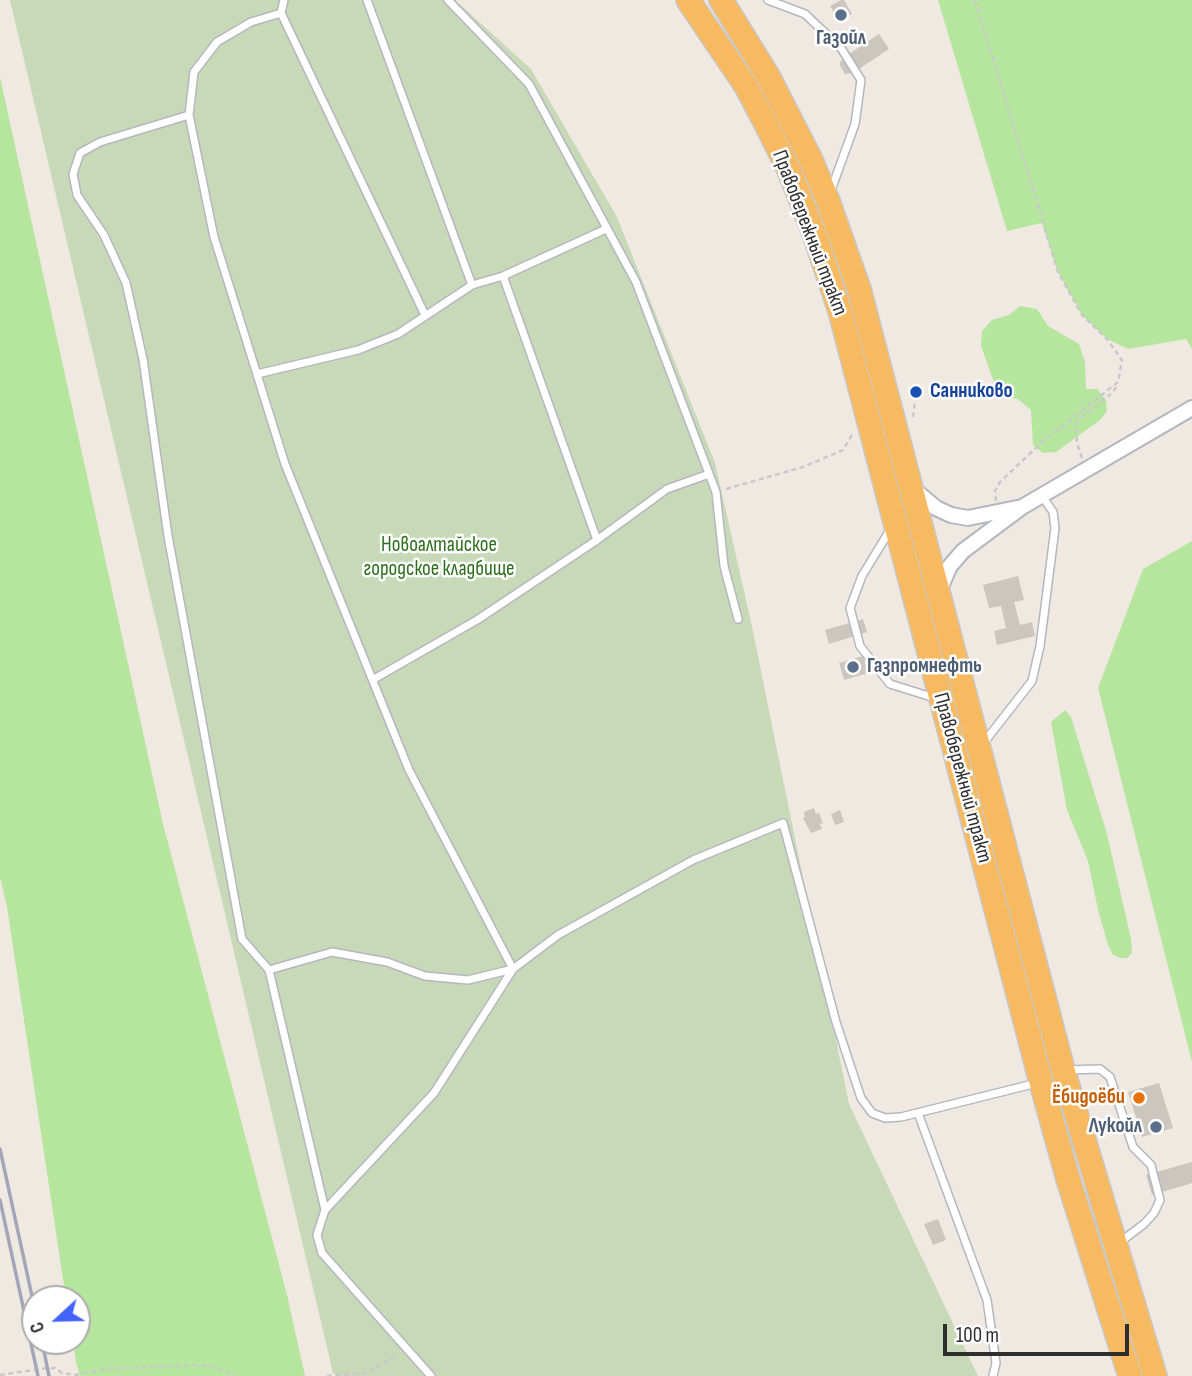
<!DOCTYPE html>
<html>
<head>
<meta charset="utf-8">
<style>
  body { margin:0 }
  #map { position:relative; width:1192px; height:1376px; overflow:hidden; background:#efe9e1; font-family:"Sofia Sans Condensed",sans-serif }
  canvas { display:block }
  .north { position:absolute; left:21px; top:1285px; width:70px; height:70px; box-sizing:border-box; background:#fff; border:2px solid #ababab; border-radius:50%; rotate:248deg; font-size:19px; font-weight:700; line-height:28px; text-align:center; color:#2e2e2e }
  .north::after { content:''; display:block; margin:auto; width:24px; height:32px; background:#4264fb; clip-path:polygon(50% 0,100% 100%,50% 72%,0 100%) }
  .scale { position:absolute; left:943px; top:1324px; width:186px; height:32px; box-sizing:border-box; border:4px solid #2e2e2e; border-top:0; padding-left:9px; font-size:21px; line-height:24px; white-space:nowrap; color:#2e2e2e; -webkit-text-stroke:5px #fff; paint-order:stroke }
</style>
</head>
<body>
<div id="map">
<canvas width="1192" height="1376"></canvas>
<div class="north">С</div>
<div class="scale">100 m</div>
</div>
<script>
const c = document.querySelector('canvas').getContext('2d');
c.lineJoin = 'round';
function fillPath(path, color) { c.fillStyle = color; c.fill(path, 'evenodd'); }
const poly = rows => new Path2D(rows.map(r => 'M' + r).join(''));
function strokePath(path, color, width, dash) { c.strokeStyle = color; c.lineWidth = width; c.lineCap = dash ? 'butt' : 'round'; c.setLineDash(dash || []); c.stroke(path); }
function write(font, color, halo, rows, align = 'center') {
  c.font = font + ' "Sofia Sans Condensed",sans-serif'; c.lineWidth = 5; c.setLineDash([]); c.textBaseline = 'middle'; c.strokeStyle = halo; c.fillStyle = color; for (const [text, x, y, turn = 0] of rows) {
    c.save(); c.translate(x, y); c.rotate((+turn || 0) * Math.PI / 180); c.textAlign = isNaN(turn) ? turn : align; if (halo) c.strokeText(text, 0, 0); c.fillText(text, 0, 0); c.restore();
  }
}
fillPath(poly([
  [938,0,1192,0,1192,349,1186,339,1128,349,1107,339,1082,315,1058,272,1042,223,1007,231],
  [0,77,163,824,287,1295,305,1376,80,1376,76,1362,73,1341,77,1341,77,1299,66,1299,7,907,0,877],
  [1020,306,1037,309,1048,326,1079,344,1085,362,1086,389,1097,389,1106,400,1107,411,1100,420,1056,452,1043,453,1033,445,1031,410,1018,399,1004,397,995,385,981,346,982,331,992,320,1009,315],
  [1192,541,1192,1062,1098,688,1143,569],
  [1065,710,1071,717,1107,834,1131,939,1132,953,1127,958,1121,958,1113,955,1108,945,1098,910,1088,861,1067,810,1051,722]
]), '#b6e59e');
fillPath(poly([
  [10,0,455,0,531,69,617,217,715,463,751,622,849,1104,978,1376,337,1376,333,1373]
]), '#c8d9b8');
fillPath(poly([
  [841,0,844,0,852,14,839,21,830,6],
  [879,34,889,49,853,73,845,74,839,64,843,58],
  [1018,576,1024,600,1014,602,1020,625,1032,622,1035,636,997,645,994,631,1006,628,1001,606,989,608,983,585],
  [863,619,867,632,829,644,825,630],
  [863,656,868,673,844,680,839,663],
  [814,808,816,814,819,813,823,823,820,824,822,829,811,833,803,818,805,817,804,812],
  [840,810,844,822,835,825,831,814],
  [1159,1083,1173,1128,1142,1137,1128,1092],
  [1192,1162,1192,1183,1152,1195,1146,1175],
  [938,1219,946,1240,933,1245,924,1224]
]), '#cbc7bf');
const service = poly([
  [367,0,472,285],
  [448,0,529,84,636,282,716,492,724,566,738,619],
  [768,0,805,14,841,48,861,80,855,124,830,193],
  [281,13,425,315],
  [189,115,100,142,80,153,73,174,77,195,104,235,126,283,143,359,168,536,242,939,269,970,332,952,387,962,425,976,468,980,513,969,409,770,285,464,214,237,189,115,194,72,217,42,251,22,281,13,284,0],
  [503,276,597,540],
  [257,374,358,350,398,334,472,285,503,276,606,229],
  [890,530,862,576,850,608,860,646,890,684,938,699],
  [374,679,477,620,597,540,667,489,709,474],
  [982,745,1032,681,1040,646,1055,528,1053,512,1042,496],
  [269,970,325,1210],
  [1065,1070,1100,1069,1110,1077,1133,1147,1151,1165,1160,1200,1154,1213,1144,1224,1119,1243],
  [918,1113,987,1300,996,1363,993,1376],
  [431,1376,322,1253,317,1235,325,1210,434,1093,513,969,558,935,693,860,783,823,836,1022,861,1098,872,1113,885,1118,901,1117,1037,1083]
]);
const minor = poly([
  [912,488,936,508,951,515,968,518,1017,508],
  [939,591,950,566,963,551,1022,507,1192,408]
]);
const trunk = poly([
  [688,0,746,86,766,124,789,170,814,233,840,311,1041,1082,1068,1179,1130,1376],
  [721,0,768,76,811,160,828,201,859,289,1063,1070,1155,1376]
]);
strokePath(service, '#b4b7c1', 10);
strokePath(minor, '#b4b7c1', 18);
strokePath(trunk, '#c9c9c9', 26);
strokePath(poly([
  [975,0,1058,272,1082,315,1107,339,1122,360,1118,382,1040,444,1000,482,995,491,996,501],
  [913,417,916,392],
  [1082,458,1077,443,1076,425,1079,419,1112,393,1117,386],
  [726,489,803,467,843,450,853,433],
  [0,1375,47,1368,55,1368,62,1373,75,1375,105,1369,200,1365,213,1367,236,1376],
  [327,1376,366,1373,398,1355]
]), '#c9c9c9', 2.5, [5, 3.5]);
strokePath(service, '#fff', 7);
strokePath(minor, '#fff', 14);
strokePath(trunk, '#f8ba60', 23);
strokePath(poly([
  [0,1149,35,1310],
  [0,1200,38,1376],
  [42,1341,49,1376]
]), '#a3a6b8', 3.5);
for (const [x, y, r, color] of [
  [841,15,7,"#5c6f8a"],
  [916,392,7,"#1a4fb4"],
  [853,667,7,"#5c6f8a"],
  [1139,1098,7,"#e8710a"],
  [1156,1127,7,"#5c6f8a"]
]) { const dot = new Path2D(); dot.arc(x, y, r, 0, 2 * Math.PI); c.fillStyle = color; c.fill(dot); strokePath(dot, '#fff', 2.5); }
write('bold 21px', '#4e5e75', '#fff', [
  ["Газойл",841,39],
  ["Газпромнефть",867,667,"left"],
  ["Лукойл",1142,1127,"right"]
]);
write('21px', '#2e2e2e', '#fff', [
  ["Правобережный тракт",809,233,69],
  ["Правобережный тракт",962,778,75]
]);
write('bold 21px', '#164399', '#fff', [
  ["Санниково",930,392]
], 'left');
write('21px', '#2c6e1b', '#fff', [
  ["Новоалтайское",439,546],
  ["городское кладбище",439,570]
]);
write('bold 21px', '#c56008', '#fff', [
  ["Ёбидоёби",1125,1098]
], 'right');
</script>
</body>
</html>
